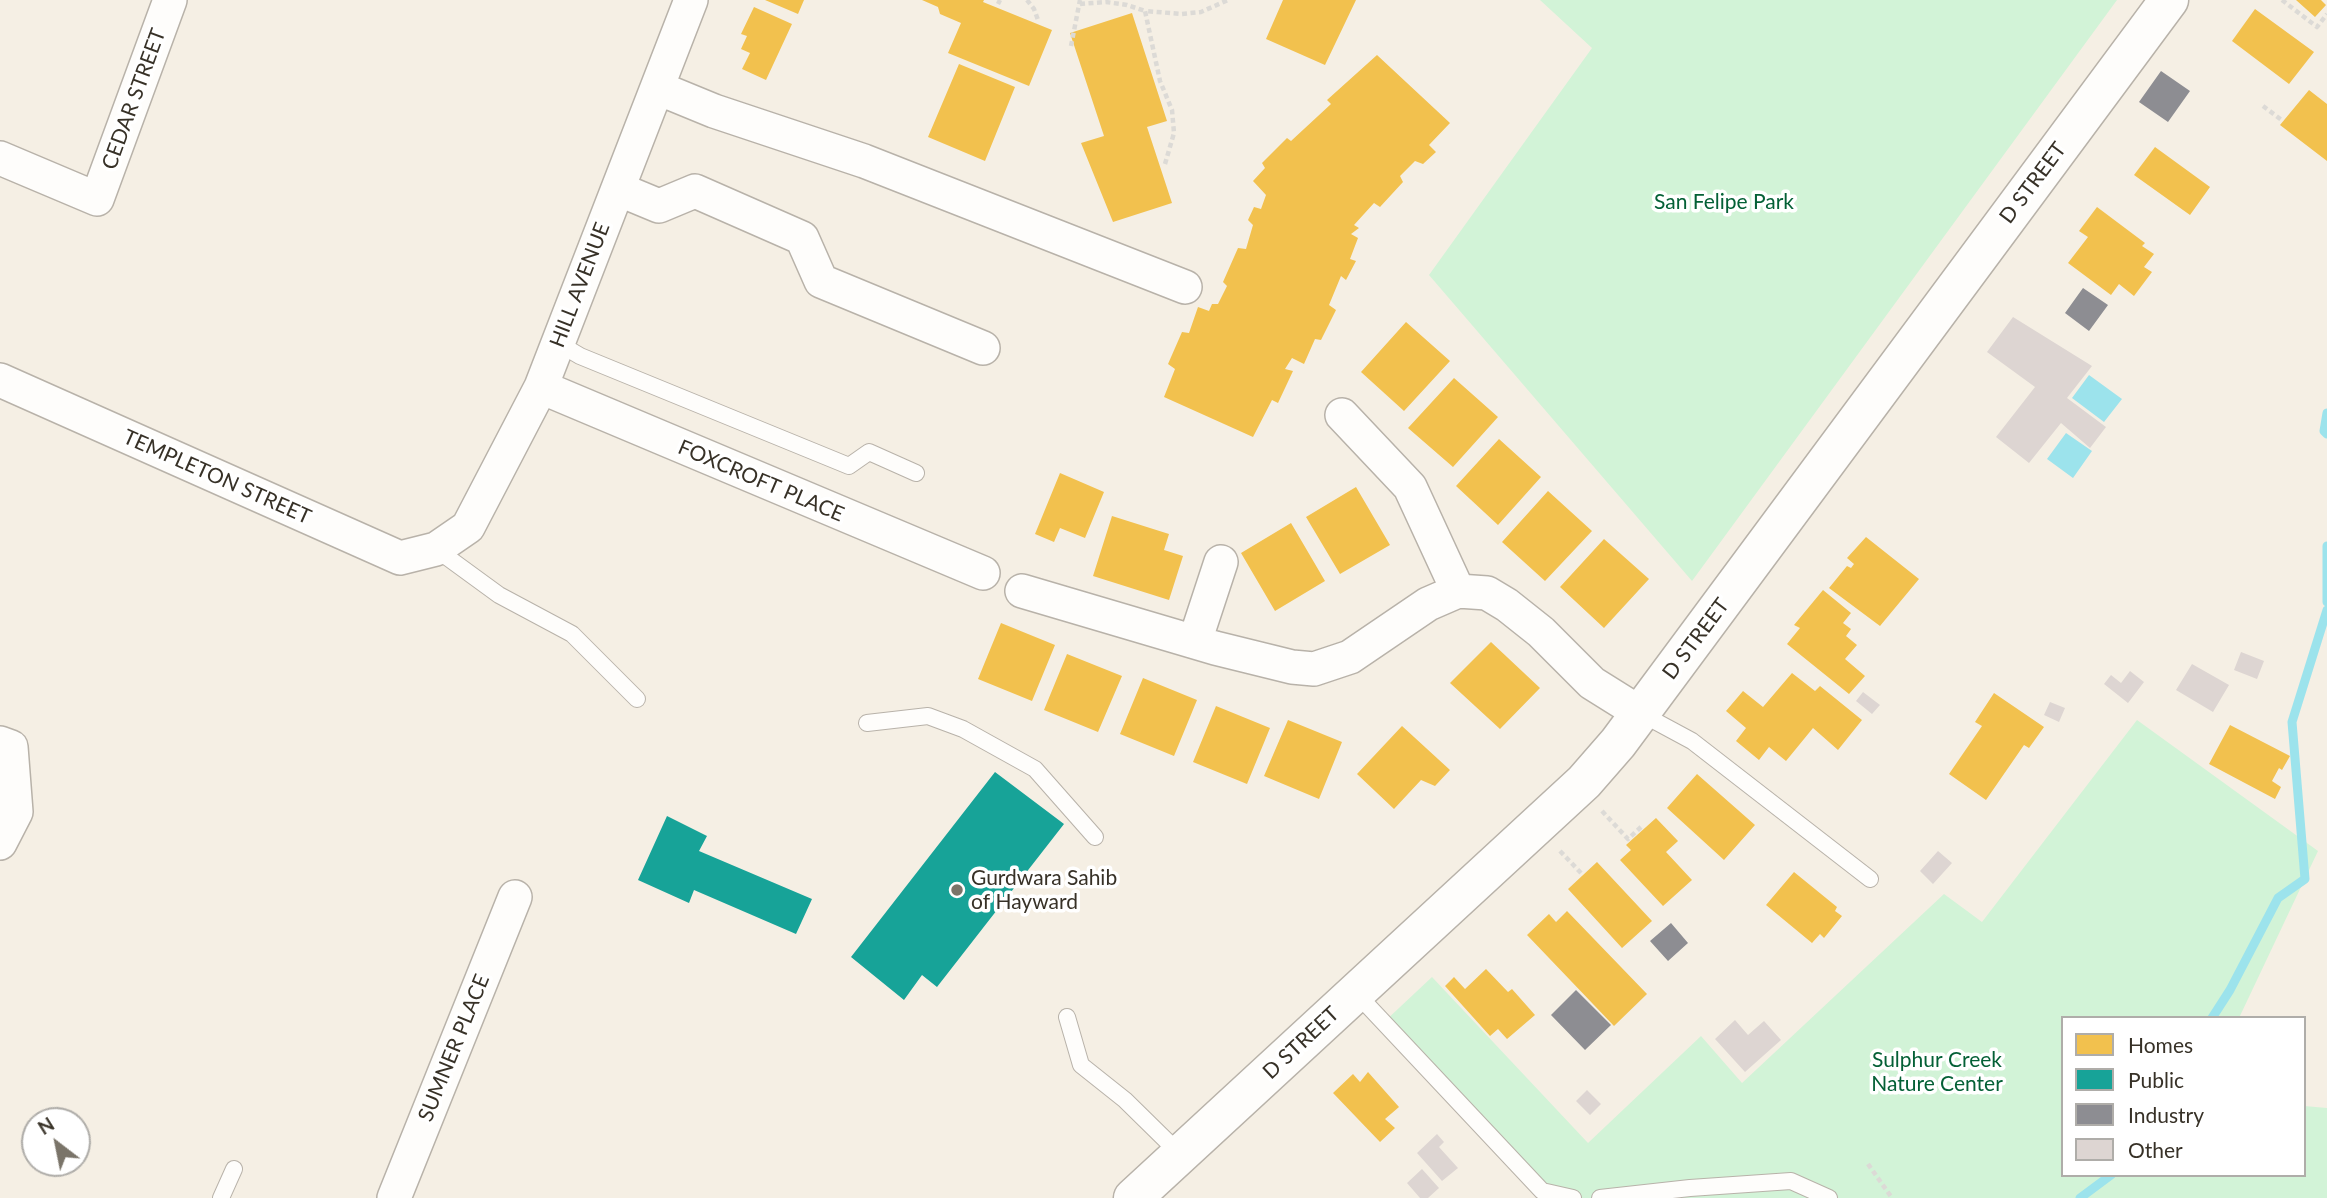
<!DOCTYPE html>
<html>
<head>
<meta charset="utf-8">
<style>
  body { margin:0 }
  #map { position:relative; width:2327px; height:1198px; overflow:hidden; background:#f5efe4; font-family:Lato,sans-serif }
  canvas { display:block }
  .legend { position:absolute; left:2061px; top:1016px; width:245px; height:161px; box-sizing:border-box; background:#fff; border:2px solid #afada9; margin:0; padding:9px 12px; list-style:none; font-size:21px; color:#373127 }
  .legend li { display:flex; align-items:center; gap:14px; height:35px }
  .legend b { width:35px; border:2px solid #afada9 }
  .north { position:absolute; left:21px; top:1107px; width:70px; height:70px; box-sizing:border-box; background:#fff; border:2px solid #afada9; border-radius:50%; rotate:328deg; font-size:19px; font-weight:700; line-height:28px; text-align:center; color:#373127 }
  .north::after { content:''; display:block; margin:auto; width:24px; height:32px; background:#7a7469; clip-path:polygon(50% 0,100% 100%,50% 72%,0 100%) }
</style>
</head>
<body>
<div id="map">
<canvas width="2327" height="1198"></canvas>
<ul class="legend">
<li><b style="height:19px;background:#f2c14e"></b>Homes</li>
<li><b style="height:19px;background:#17a398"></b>Public</li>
<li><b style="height:19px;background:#8d8d92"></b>Industry</li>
<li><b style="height:19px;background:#ddd5d2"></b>Other</li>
</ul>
<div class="north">N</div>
</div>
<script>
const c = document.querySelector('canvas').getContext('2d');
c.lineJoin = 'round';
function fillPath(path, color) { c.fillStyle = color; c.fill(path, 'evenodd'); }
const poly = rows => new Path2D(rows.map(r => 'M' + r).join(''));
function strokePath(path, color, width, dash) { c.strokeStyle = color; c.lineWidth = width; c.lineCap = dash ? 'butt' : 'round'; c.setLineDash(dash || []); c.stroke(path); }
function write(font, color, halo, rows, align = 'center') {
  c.font = font + ' Lato,sans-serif'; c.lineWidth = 7; c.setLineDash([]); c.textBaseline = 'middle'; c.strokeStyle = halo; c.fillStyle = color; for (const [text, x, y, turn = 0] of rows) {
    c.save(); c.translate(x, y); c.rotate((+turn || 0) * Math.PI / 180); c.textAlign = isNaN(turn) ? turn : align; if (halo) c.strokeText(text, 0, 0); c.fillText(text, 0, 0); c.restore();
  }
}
fillPath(poly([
  [1540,0,2117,0,1692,581,1429,275,1592,48],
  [2137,720,2318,851,2239,1018,2063,1018,2063,1175,2304,1175,2304,1106,2327,1108,2327,1198,1541,1198,1383,1023,1432,977,1588,1143,1701,1036,1742,1083,1944,894,1982,922]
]), '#d2f3d7');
fillPath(poly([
  [2089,375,2122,399,2104,422,2072,398],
  [2066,433,2092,451,2073,478,2047,459]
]), '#9ce3ec');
fillPath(poly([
  [765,0,804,0,798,14],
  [922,0,984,0,983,2,1052,30,1029,86,948,53,961,23,940,14,938,7],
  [1283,0,1356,0,1325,65,1266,39],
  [2296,0,2321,0,2326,5,2315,17],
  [754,7,792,24,766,80,742,69,750,53,741,49,747,36,741,34],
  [2255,9,2314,52,2289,84,2232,41],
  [1132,13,1167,121,1147,127,1172,203,1113,222,1081,143,1104,136,1070,33],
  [1377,55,1450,123,1429,145,1436,152,1423,164,1415,161,1400,176,1403,182,1380,207,1374,203,1354,225,1359,228,1351,234,1358,238,1350,259,1356,261,1346,280,1341,276,1329,305,1336,310,1321,340,1315,339,1304,364,1292,358,1285,369,1293,371,1278,403,1272,400,1253,437,1164,397,1175,369,1168,364,1182,332,1189,333,1198,307,1209,311,1212,304,1218,304,1227,286,1223,282,1238,248,1246,249,1253,225,1248,220,1254,207,1261,209,1266,195,1253,181,1265,168,1262,163,1287,138,1291,141,1331,104,1327,100],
  [959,64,1015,87,985,161,928,137],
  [2309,90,2327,104,2327,161,2280,125],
  [2155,147,2210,187,2190,215,2134,175],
  [2097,207,2145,243,2142,246,2154,254,2144,267,2152,272,2134,296,2119,284,2111,295,2068,263,2088,237,2079,231],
  [1406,322,1450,361,1404,411,1361,372],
  [1454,378,1498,417,1453,467,1408,428],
  [1499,439,1541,477,1498,525,1456,486],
  [1060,473,1104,492,1085,538,1060,528,1054,542,1035,534],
  [1356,487,1390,545,1340,574,1306,517],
  [1548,491,1592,531,1545,581,1502,542],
  [1112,516,1169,534,1164,550,1183,556,1169,600,1093,576],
  [1291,523,1325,581,1275,611,1241,553],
  [1866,537,1919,579,1880,626,1829,588,1847,566,1851,568,1854,564,1847,558],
  [1604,539,1649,579,1604,628,1560,587],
  [1823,590,1851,613,1843,623,1851,629,1846,636,1857,645,1845,659,1865,676,1849,694,1787,644,1800,628,1794,625],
  [1001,623,1055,645,1032,701,978,679],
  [1491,642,1540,688,1500,729,1450,683],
  [1067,654,1122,676,1098,732,1044,710],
  [1792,673,1815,691,1820,686,1862,720,1838,750,1813,728,1786,761,1769,747,1759,760,1736,741,1746,728,1726,711,1743,691,1763,707],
  [1143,678,1197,700,1174,756,1120,734],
  [1994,693,2044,727,2029,748,2024,745,1986,800,1949,774,1982,726,1975,722],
  [1216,706,1270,728,1247,784,1193,762],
  [1288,720,1342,742,1319,799,1264,776],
  [2230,725,2290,756,2282,770,2279,768,2272,781,2281,787,2275,799,2209,764],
  [1402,726,1450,770,1435,786,1421,780,1394,809,1357,774],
  [1697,774,1755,825,1724,860,1667,808],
  [1656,818,1678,841,1666,852,1692,880,1663,906,1620,860,1631,850,1626,845],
  [1597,862,1652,921,1622,948,1568,889],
  [1794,872,1837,907,1835,911,1842,916,1824,938,1820,934,1812,943,1766,905],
  [1567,911,1647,994,1614,1026,1527,935,1549,914,1556,922],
  [1486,969,1508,992,1512,989,1535,1015,1507,1039,1498,1029,1490,1036,1445,986,1454,977,1465,989],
  [1368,1072,1399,1107,1385,1119,1395,1128,1380,1142,1333,1093,1353,1074,1360,1082]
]), '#f2c14e');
fillPath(poly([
  [995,772,1064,824,937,987,922,975,904,1000,851,957],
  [667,816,707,836,699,851,812,899,796,934,694,890,689,903,638,880]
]), '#17a398');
fillPath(poly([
  [2161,71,2190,91,2168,122,2139,102],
  [2083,288,2108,305,2089,331,2065,313],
  [1671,923,1688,943,1668,961,1650,941],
  [1576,990,1611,1025,1585,1050,1551,1015]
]), '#8d8d92');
strokePath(poly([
  [2327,413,2324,431,2327,434],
  [2327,546,2327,602],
  [2212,1018,2230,990,2278,898,2305,879,2292,722,2327,610],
  [2080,1198,2111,1175]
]), '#9ce3ec', 9);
fillPath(poly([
  [2013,317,2092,366,2067,398,2106,427,2090,448,2061,423,2029,463,1996,437,2035,387,1987,352],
  [2241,652,2264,661,2257,679,2234,670],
  [2192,664,2229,685,2213,712,2176,690],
  [2130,671,2144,682,2128,703,2104,684,2111,675,2121,683],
  [1863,692,1880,705,1872,714,1856,701],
  [2050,702,2065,708,2059,722,2044,715],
  [1938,851,1952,863,1933,884,1920,871],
  [1735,1020,1748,1035,1764,1021,1781,1040,1745,1072,1715,1039],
  [1587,1090,1601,1104,1590,1115,1576,1101],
  [1437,1134,1444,1142,1439,1147,1458,1168,1442,1181,1417,1153],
  [1422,1169,1439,1188,1428,1198,1420,1198,1407,1183]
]), '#ddd5d2');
const lane = poly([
  [558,343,580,356,849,466,869,452,916,473],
  [436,549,499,595,572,634,637,699],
  [1640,713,1692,741,1870,879],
  [867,723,928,716,963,729,1035,769,1095,837],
  [1356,993,1542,1191,1573,1198],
  [1067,1017,1081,1065,1125,1100,1181,1155],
  [221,1198,234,1169],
  [1600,1198,1690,1188,1791,1181,1829,1198]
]);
const street = poly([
  [658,88,714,111,864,161,1185,287],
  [0,158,97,199,170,0],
  [618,189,659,206,695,191,802,238,821,281,983,348],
  [0,380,400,558,436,549,468,527,541,387,691,0],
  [541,387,983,573],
  [1342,415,1410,487,1458,591],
  [1022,591,1215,648,1292,667,1314,669,1350,657,1428,604,1458,591,1487,593,1507,605,1541,632,1592,683,1640,713],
  [1195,641,1221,562],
  [0,743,11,747,16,812,0,843],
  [394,1198,515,897]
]);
const secondary = poly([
  [1133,1198,1584,782,1618,743,2169,0]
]);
strokePath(lane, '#b8b2a9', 18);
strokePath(street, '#b8b2a9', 36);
strokePath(secondary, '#b8b2a9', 41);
strokePath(poly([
  [1027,0,1034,9,1038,20],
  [2282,0,2317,27,2327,14],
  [998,4,1000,0],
  [1080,4,1106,2,1127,5,1145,11],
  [1071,46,1080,0],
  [2263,106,2283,121],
  [1165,164,1174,133,1172,110,1160,81,1145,11,1182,14,1201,12,1228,0],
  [1602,811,1628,839,1641,827],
  [1560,851,1581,873],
  [1868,1164,1892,1198]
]), '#dcdad6', 4.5, [5, 3.5]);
strokePath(lane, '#fefdfb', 16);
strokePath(street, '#fefdfb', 33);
strokePath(secondary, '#fefdfb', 38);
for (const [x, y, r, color] of [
  [957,890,7,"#7a7469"]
]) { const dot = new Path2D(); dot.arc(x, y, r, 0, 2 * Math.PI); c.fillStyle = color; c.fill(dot); strokePath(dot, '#fff', 2.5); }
write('21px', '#373127', '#fff', [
  ["CEDAR STREET",134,99,-70],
  ["D STREET",2033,183,-53],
  ["HILL AVENUE",580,285,-69],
  ["TEMPLETON STREET",217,477,24],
  ["FOXCROFT PLACE",761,481,23],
  ["D STREET",1696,639,-53],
  ["D STREET",1301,1043,-43],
  ["SUMNER PLACE",454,1048,-68]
]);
write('21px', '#046036', '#fff', [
  ["San Felipe Park",1724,202],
  ["Sulphur Creek",1937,1060],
  ["Nature Center",1937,1084]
]);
write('21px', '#373127', '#fff', [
  ["Gurdwara Sahib",971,878],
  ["of Hayward",971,902]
], 'left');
</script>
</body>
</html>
